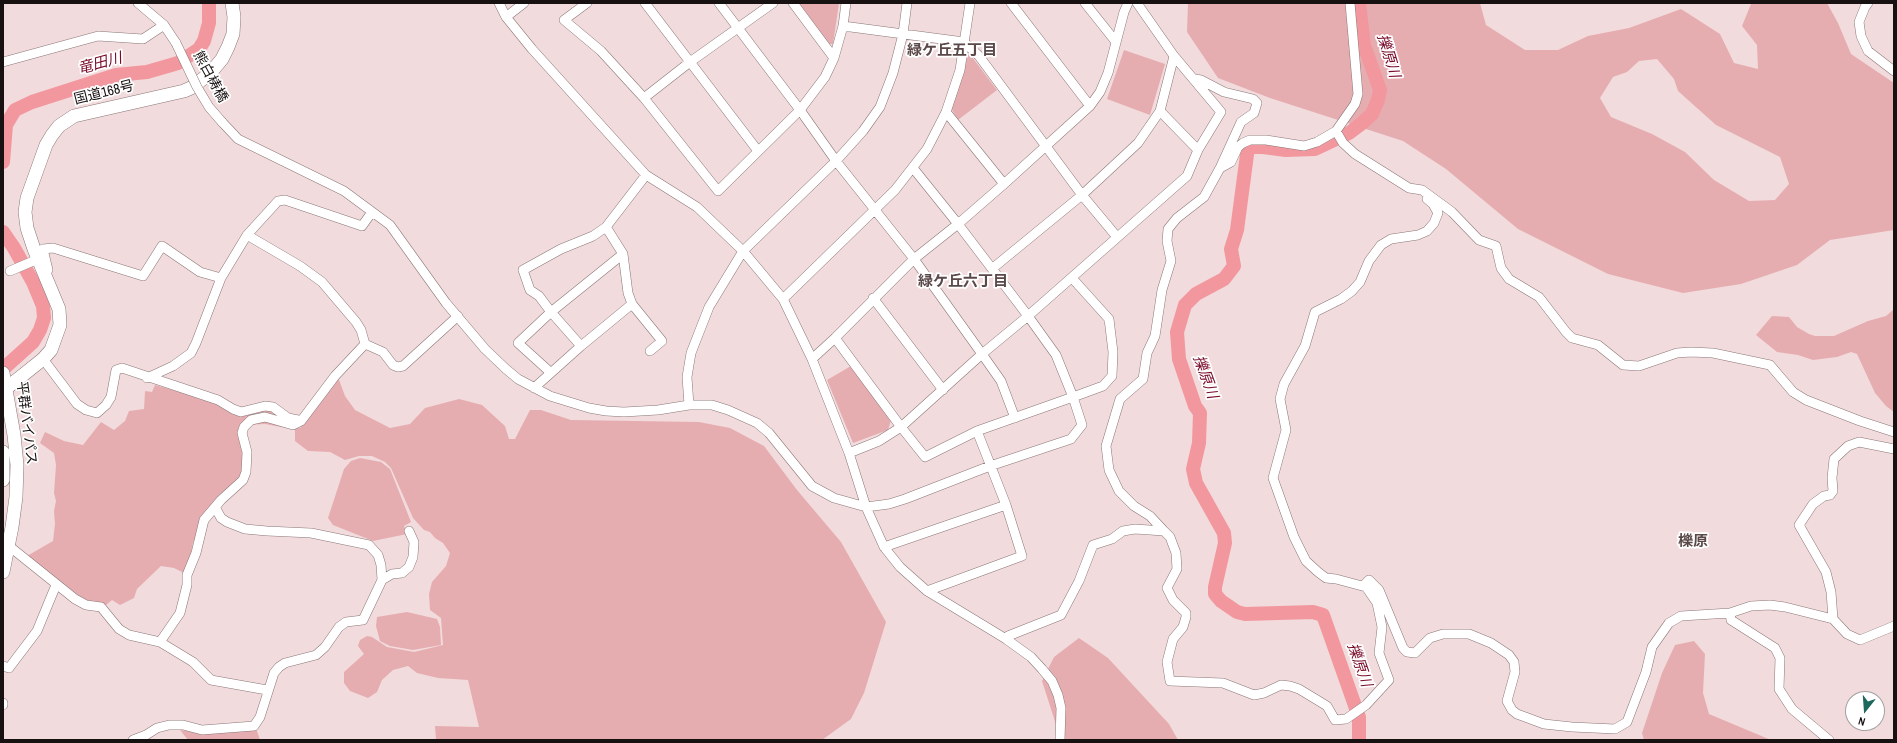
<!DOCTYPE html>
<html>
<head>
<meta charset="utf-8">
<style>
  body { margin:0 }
  #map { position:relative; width:1897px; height:743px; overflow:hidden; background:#f2dbdc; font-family:"Archivo Narrow",sans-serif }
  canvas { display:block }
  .frame { position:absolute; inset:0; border:4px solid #181111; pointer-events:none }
  .north { position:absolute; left:1845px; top:691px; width:40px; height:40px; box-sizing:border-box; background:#fff; border:1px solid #a3a0a0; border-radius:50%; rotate:197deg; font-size:11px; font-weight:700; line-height:16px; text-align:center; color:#181111 }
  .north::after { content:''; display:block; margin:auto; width:14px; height:18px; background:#1e675d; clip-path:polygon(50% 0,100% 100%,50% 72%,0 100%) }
</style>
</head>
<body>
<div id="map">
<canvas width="1897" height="743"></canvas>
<div class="frame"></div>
<div class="north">N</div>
</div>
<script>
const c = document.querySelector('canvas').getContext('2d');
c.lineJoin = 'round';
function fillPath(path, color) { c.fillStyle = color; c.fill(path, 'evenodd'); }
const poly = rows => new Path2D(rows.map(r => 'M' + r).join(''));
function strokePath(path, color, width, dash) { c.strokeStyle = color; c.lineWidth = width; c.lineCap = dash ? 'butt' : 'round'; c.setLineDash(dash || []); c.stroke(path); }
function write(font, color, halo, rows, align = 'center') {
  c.font = font + ' "Archivo Narrow","Noto Sans JP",sans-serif'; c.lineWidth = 3.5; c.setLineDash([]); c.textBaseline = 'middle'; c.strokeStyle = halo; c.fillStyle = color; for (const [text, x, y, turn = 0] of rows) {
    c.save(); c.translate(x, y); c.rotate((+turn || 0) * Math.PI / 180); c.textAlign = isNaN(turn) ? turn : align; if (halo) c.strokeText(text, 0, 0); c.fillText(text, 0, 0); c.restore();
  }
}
fillPath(poly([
  [799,3,839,3,833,44,829,44],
  [1188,3,1480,3,1486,25,1525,50,1558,50,1588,36,1629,28,1681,9,1720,34,1734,63,1758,69,1757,45,1742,26,1751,4,1827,3,1838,23,1851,54,1894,83,1894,230,1830,240,1797,265,1741,284,1683,293,1608,274,1518,229,1446,169,1403,141,1270,98,1218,78,1187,32],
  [1657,59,1674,79,1678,91,1716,125,1780,157,1789,184,1775,200,1749,201,1714,180,1685,152,1652,134,1611,117,1600,98,1613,77,1627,72,1639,61],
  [1124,50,1165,64,1150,115,1107,99],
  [969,53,997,90,958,120,951,108],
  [1894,309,1894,412,1886,406,1875,393,1857,354,1851,352,1837,357,1813,360,1798,355,1777,352,1756,335,1772,316,1789,317,1797,327,1809,334,1815,336,1834,336,1868,321,1886,316],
  [851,366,891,420,888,430,853,443,827,380],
  [338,377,345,396,355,410,390,428,410,424,425,408,459,399,482,405,505,426,509,439,515,439,530,410,541,410,571,420,699,422,730,428,764,446,797,490,841,542,886,622,864,693,851,719,822,740,436,740,435,726,479,727,468,680,438,678,417,673,408,666,393,670,382,680,377,692,368,698,350,691,344,683,344,672,364,654,358,646,360,640,367,636,372,637,387,647,414,652,443,645,441,618,430,610,429,594,432,582,446,566,450,553,443,543,435,538,430,532,424,530,413,518,391,468,385,462,372,456,359,456,345,460,330,452,308,451,295,441,295,428,300,428,307,420],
  [155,385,208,400,218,404,226,410,268,408,295,422,287,428,265,424,244,425,243,467,238,481,219,495,202,519,199,532,193,542,191,554,184,573,174,568,161,566,137,589,134,598,120,605,112,600,106,605,84,601,27,556,53,541,55,524,54,511,56,501,54,493,56,465,54,453,40,443,45,432,64,441,83,445,101,422,114,430,125,421,129,411,144,409,145,391,152,392],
  [360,458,381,462,390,469,411,522,404,526,407,534,373,541,333,525,328,518,344,469,351,461],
  [407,612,437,619,440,627,441,645,413,650,390,646,380,641,376,626,377,617],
  [1079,638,1108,658,1169,724,1178,740,1055,740,1060,737,1042,681,1054,657],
  [1694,641,1705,654,1703,693,1709,714,1771,740,1644,740,1642,733,1662,673,1675,645],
  [256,728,260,740,188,740,180,730,200,733]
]), '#e6adb1');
strokePath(poly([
  [3,162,6,125,15,110,32,102,116,75,147,72,178,63,199,49,204,41,209,23,209,3],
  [3,232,14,248,33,282,43,306,44,318,40,330,33,342,3,369],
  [1359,740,1359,717,1323,615,1313,612,1245,614,1237,612,1221,601,1215,594,1215,587,1225,543,1224,533,1196,483,1193,469,1199,443,1200,413,1195,406,1179,359,1177,332,1185,305,1196,294,1224,279,1234,266,1231,249,1237,230,1248,147,1263,147,1286,150,1315,149,1349,133,1361,124,1372,114,1378,100,1380,90,1364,45,1359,3]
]), '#f3979f', 14);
const minor = poly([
  [138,3,164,25,176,43],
  [499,3,506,17,532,49,646,175,697,207,743,251,783,299,812,359,849,453,866,507,884,547,900,567,927,591,1006,639,1031,657,1042,669,1052,681,1058,695,1061,708,1060,740],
  [587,3,564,20,601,51,644,98,718,191,800,110,825,77,834,58,843,26,846,3],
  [645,3,758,151],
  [719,3,800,110,836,161,914,259,982,354,1001,381,1015,418],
  [793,3,834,58],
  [1011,3,1090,106],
  [1085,3,1116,42],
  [1350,3,1358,94,1355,104,1336,131,1317,142,1304,146,1266,140,1250,140,1243,143,1238,147,1231,162,1220,168,1204,197,1177,218,1168,229,1167,241,1171,261,1162,290,1155,336,1147,353,1143,379,1120,399,1106,446,1109,470,1119,491,1134,506,1150,516,1164,531,1170,537,1176,553,1177,569,1167,588,1173,600,1186,613,1186,617,1183,627,1173,639,1167,662,1170,681,1223,683,1254,695,1264,693,1281,685,1290,686,1299,689,1327,706,1335,720,1346,719,1366,705,1389,680,1379,653,1382,627,1377,603,1366,587,1365,584,1369,580,1379,590,1403,648,1407,652,1415,653,1430,638,1443,634,1469,634,1491,643,1509,655,1514,662,1515,672,1507,701,1512,710,1517,714,1544,724,1572,727,1615,729,1627,722,1646,672,1652,647,1669,623,1681,616,1730,613,1751,606,1770,605,1785,607,1833,619,1847,634,1860,640,1894,626],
  [1868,3,1865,7,1859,22,1861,36,1868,51,1894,71],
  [506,17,524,3],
  [843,26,964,42,979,56,1082,195,1117,237],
  [3,62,98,36,143,39,164,25],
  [1195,79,1201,80,1224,92,1253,99,1257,103,1254,113,1241,122,1220,168],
  [644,98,690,62,773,3],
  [1160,111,1198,150],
  [946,112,1004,184],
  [222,122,238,139,344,191,390,225,446,303,485,349,506,369,518,379,550,396,589,408,606,411,624,412,658,410,689,405,712,405,728,410,757,423,769,433,812,486,834,498,866,507,889,504,905,499,990,466,1071,439,1082,425,1073,397,1103,386,1112,376,1113,352,1109,319,1072,278],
  [1336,131,1343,143,1355,154,1409,188,1422,190,1452,212,1479,240,1496,246,1501,268,1509,279,1539,297,1566,332,1572,338,1598,345,1623,365,1639,366,1677,353,1691,352,1713,353,1770,365,1793,392,1806,400,1860,421,1894,432],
  [993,268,1082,195,1138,143,1160,111,1174,56],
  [10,271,38,259],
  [45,274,48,270,43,249,53,248,143,276,162,246,200,272,221,278,247,235,278,201,285,200,362,226,372,212],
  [873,298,943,390],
  [783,299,895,190,927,149,946,112,960,70,970,3],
  [632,304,662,341,650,351],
  [835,338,901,427,925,457,977,431,1073,397,1056,355,1028,316,958,224,913,168],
  [365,344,383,352,393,365,398,367,403,366,458,316],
  [581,346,551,312,539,296,530,290,523,270,561,249,593,236,606,227],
  [43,359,77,404,86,410,97,413,106,405,111,397,116,370,122,368,218,400,233,409,241,412,265,406,273,407,288,418,298,420],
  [812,359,835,338,914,259,958,224,1004,184,1090,106,1100,92,1108,73,1124,12,1128,3],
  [550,372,518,343,551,312,623,254],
  [147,378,173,366,191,353,196,343,221,278],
  [534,388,581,346,632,304,628,293,623,254,606,227,646,175],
  [689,405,687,377,691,353,709,307,743,251,836,161,863,131,880,107,893,73,903,34,907,3],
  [849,453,879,441,901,427,982,354,1028,316,1187,176,1198,150,1221,112,1174,56,1137,3],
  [9,546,75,599,86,605,101,607,119,629,129,635,160,642,193,662,211,680,267,690],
  [884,547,1006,505],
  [382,580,392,574,402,573,409,567,413,557,414,542,409,531],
  [1366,587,1336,579,1326,578,1318,572,1306,561,1294,537,1273,478,1286,430,1280,399,1284,384,1305,346,1315,312,1341,299,1352,291,1360,282,1369,261,1381,245,1391,239,1418,235,1427,231,1434,223,1438,213,1433,204,1427,199],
  [927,591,1022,556,1006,505,977,431],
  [1730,613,1731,620,1775,648,1780,658,1779,689,1792,709,1829,740],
  [1833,619,1831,592,1826,572,1799,525,1813,504,1824,496,1830,495,1833,491,1832,478,1834,459,1848,446,1859,442,1894,449],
  [1006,639,1008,636,1061,615,1079,581,1093,545,1112,539,1123,531,1135,529,1164,531],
  [160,642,180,613,187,585,187,575,196,553,204,520,221,500,243,480,246,472,247,452,242,433,244,427,251,420,265,417,293,425,301,421,335,376,365,344,361,330,356,322,322,282,300,266,247,235],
  [3,666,9,668,37,631,56,585],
  [3,703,3,705],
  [133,740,146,735,157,728,169,725,183,725,202,730,254,726,260,717,274,673,279,667,285,663,316,655,325,647,339,627,346,622,363,620,382,580,381,565,378,555,369,545,311,533,267,531,245,529,227,522,221,518,215,507]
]);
const highway = poly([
  [3,373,14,435,17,465,16,497,12,527,3,572],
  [3,391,43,359,51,350,60,325,59,309,34,249,27,228,25,212,27,198,46,145,52,135,59,126,74,116,184,91,193,87,212,71,222,59,228,47,233,34,234,17,232,3],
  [3,452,3,480]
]);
strokePath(minor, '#8b7677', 10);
strokePath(highway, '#8b7677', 14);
strokePath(minor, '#fff', 9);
strokePath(highway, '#fff', 13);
const minorBridge = poly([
  [176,43,197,87,209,107,222,122]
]);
strokePath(minorBridge, '#8b7677', 10, []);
strokePath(minorBridge, '#fff', 9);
write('14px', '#181111', '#fff', [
  ["熊白梼橋",210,77,61],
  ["国道168号",104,93,-14],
  ["平群バイパス",26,423,83]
]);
write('bold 15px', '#5b494a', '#fff', [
  ["緑ケ丘五丁目",952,51],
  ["緑ケ丘六丁目",963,282],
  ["櫟原",1693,542]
]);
write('italic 15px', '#780928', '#fff', [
  ["擽原川",1388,56,73],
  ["竜田川",100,64,-15],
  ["擽原川",1205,377,70],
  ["擽原川",1359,665,71]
]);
</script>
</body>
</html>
